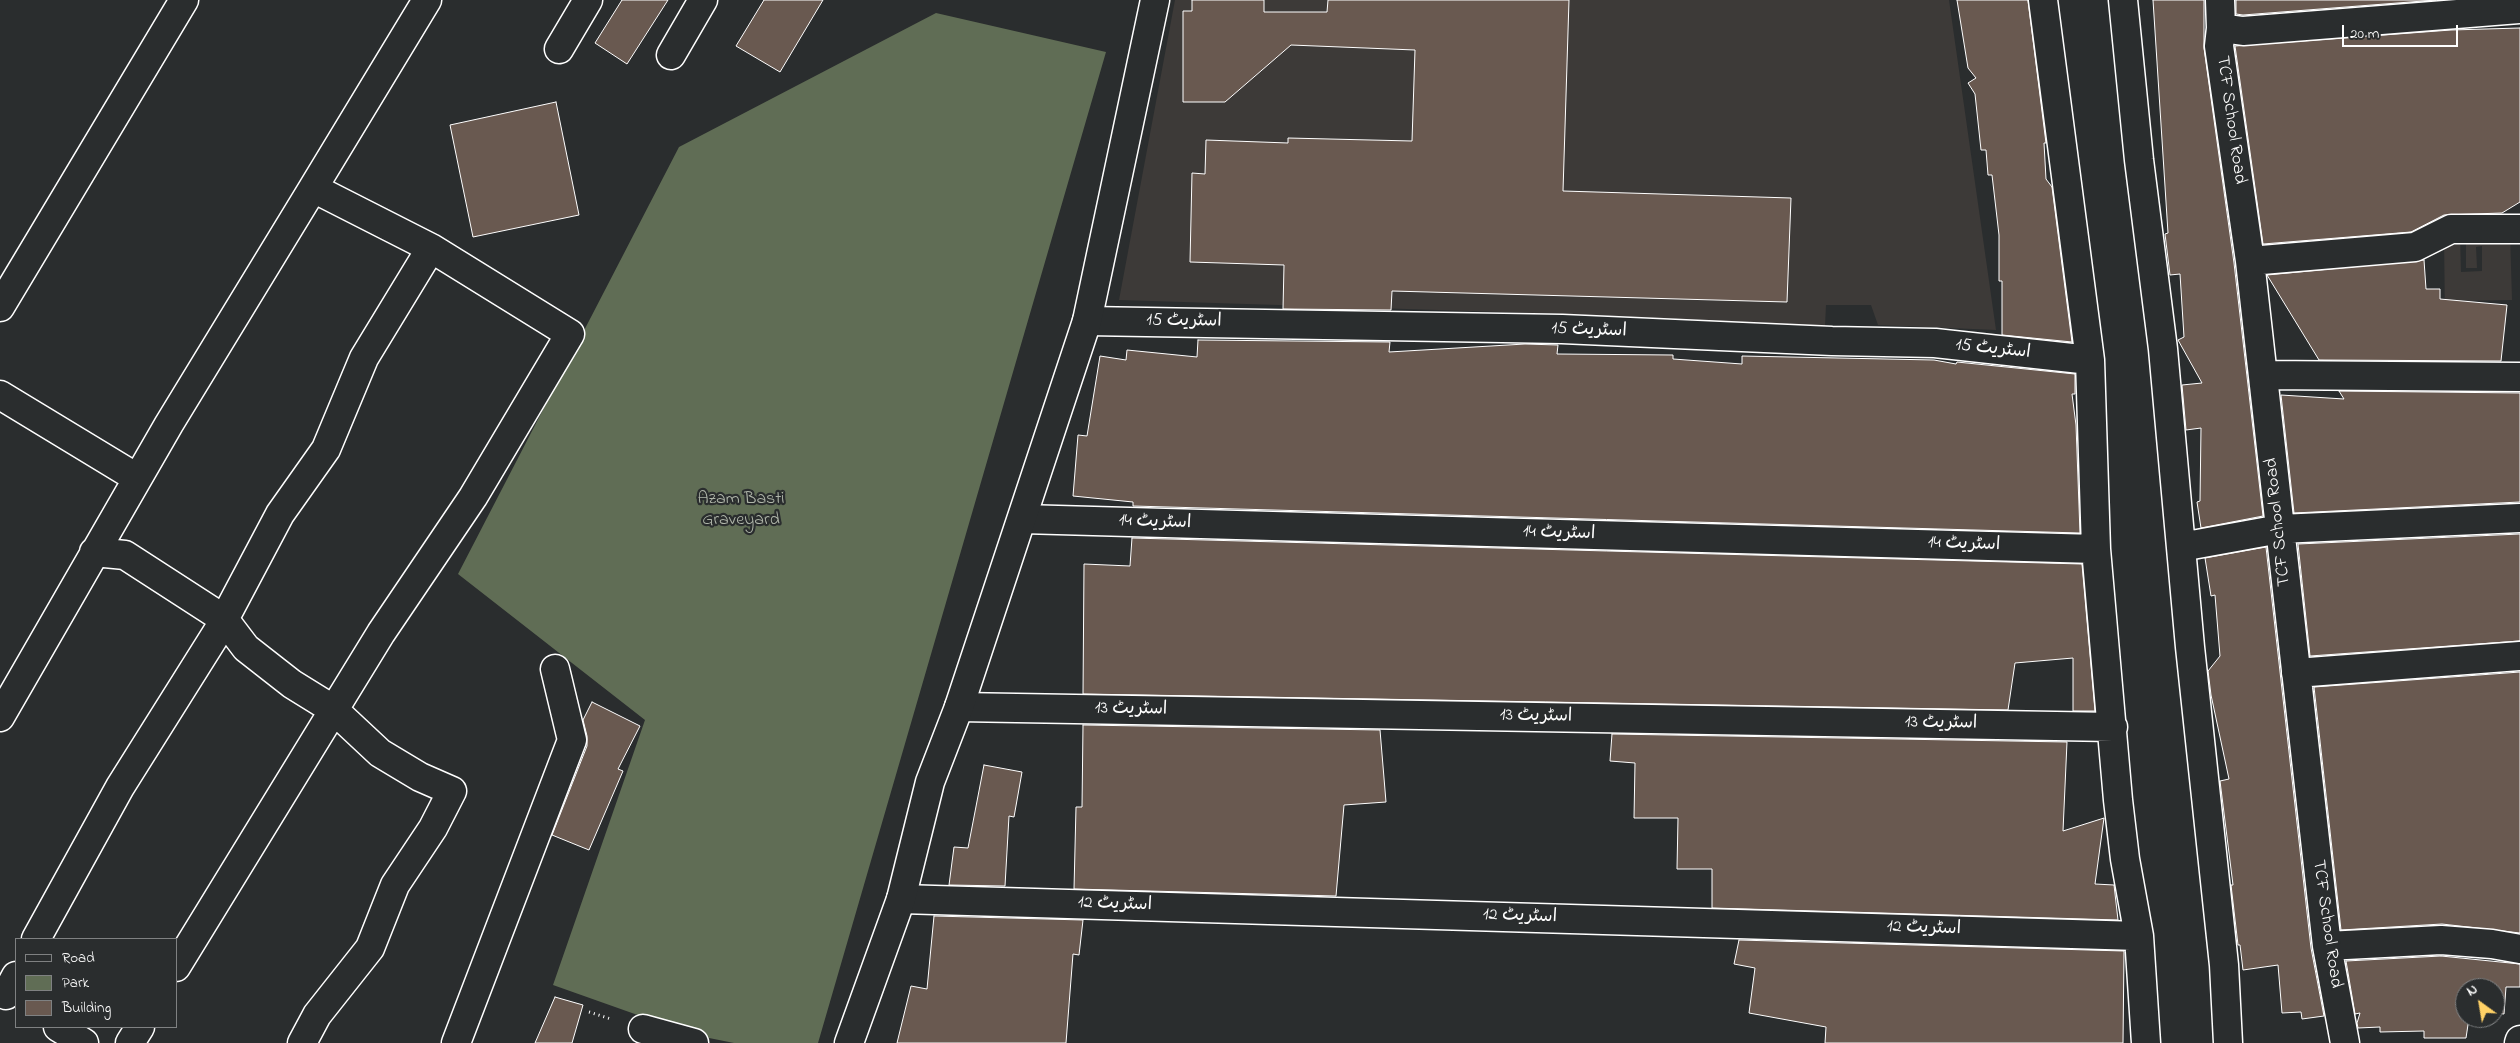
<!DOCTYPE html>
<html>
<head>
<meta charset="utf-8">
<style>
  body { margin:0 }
  #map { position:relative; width:2520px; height:1043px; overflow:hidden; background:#2a2d2e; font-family:"Indie Flower",sans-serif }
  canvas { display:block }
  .legend { position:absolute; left:15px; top:938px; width:162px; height:90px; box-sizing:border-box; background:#2a2d2e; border:1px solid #7f8182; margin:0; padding:6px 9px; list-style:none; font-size:15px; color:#fff }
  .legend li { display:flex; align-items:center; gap:10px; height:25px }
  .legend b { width:25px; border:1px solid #7f8182 }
  .north { position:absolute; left:2455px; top:978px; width:50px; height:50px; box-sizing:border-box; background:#2a2d2e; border:1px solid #7f8182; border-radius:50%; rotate:328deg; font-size:14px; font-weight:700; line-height:20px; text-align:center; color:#fff }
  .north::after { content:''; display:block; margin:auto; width:18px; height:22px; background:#ffd166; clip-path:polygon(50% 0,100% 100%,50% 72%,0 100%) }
  .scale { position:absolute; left:2342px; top:25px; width:116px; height:22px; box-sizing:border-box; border:2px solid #fff; border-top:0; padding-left:6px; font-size:15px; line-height:18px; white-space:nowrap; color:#fff; -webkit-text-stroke:4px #2a2d2e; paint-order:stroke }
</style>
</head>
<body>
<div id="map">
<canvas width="2520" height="1043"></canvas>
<ul class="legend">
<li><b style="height:6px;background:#2a2d2e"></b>Road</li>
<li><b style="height:14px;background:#606d55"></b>Park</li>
<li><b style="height:14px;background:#695950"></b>Building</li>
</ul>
<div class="north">N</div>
<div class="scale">20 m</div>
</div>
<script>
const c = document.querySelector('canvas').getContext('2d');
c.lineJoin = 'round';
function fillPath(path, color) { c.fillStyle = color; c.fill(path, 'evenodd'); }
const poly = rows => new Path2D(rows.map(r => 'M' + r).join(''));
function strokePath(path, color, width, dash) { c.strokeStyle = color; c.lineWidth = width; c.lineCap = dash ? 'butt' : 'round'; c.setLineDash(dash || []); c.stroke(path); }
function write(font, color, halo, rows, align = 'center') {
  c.font = font + ' "Indie Flower","Playpen Sans Arabic",sans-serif'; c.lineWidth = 4.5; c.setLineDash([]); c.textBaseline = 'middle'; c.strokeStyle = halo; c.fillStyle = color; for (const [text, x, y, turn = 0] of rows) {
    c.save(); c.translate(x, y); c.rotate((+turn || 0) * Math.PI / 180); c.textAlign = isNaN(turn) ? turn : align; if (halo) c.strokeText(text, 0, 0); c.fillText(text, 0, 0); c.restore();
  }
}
fillPath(poly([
  [1175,0,1949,0,1996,330,1878,325,1871,305,1826,305,1825,326,1565,314,1119,300],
  [2510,232,2512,300,2460,301,2445,322,2444,234,2460,234,2461,272,2482,271,2482,246,2476,247,2477,268,2466,268,2466,233]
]), '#3d3a38');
fillPath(poly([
  [936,13,1106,52,818,1043,734,1043,694,1035,553,985,645,720,458,574,679,147]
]), '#606d55');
const building = poly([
  [622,0,668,0,627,64,595,43,622,0],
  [764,0,823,0,780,72,736,46,764,0],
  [1192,0,1264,0,1264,12,1327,12,1328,0,1569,0,1563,191,1791,198,1787,302,1392,291,1391,310,1283,309,1284,265,1190,262,1192,173,1205,174,1206,140,1288,143,1288,138,1412,141,1415,50,1291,45,1225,102,1183,102,1183,11,1192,11,1192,0],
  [1957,0,2028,0,2046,143,2044,143,2046,179,2052,187,2072,342,2002,335,2002,281,1999,281,1999,235,1992,175,1988,175,1986,150,1981,150,1975,94,1968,83,1976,78,1968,68,1957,0],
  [2153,0,2204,0,2204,48,2234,263,2263,516,2201,528,2197,502,2200,501,2201,428,2186,430,2182,385,2202,383,2178,340,2184,337,2180,274,2170,275,2165,234,2168,233,2153,0],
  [2236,0,2436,0,2243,15,2236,14,2236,0],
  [2520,28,2520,202,2502,213,2444,215,2411,232,2263,244,2235,46,2451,30,2520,28],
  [556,102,579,215,473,237,450,125,556,102],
  [2424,260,2426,289,2440,289,2440,299,2507,305,2501,361,2319,360,2267,275,2424,260],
  [1198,340,1390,342,1389,352,1525,344,1558,345,1557,354,1673,355,1673,359,1742,364,1742,356,1934,360,1956,364,1957,362,2075,374,2075,394,2072,394,2076,425,2080,533,1133,506,1133,502,1073,496,1078,435,1087,436,1100,356,1126,360,1127,350,1197,357,1198,340],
  [2339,391,2520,393,2520,502,2294,513,2281,395,2344,399,2339,391],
  [2520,534,2520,641,2310,656,2298,544,2520,534],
  [1132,538,2082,564,2095,711,2073,711,2073,658,2015,663,2008,710,1083,694,1084,564,1130,566,1132,538],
  [2266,547,2311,948,2324,1016,2302,1019,2301,1012,2282,1013,2278,965,2243,970,2240,945,2238,945,2231,885,2233,885,2220,781,2229,779,2211,695,2208,671,2220,656,2215,595,2211,596,2205,558,2266,547],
  [2520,672,2520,933,2442,924,2341,930,2314,687,2520,672],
  [592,702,640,726,618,769,623,771,589,850,552,835,587,746,587,736,583,720,592,702],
  [1083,725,1380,730,1386,802,1344,805,1336,896,1074,889,1076,807,1082,807,1083,725],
  [1612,734,2067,742,2063,831,2104,818,2095,884,2114,885,2118,920,1712,908,1712,869,1677,869,1678,818,1634,818,1635,763,1610,761,1612,734],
  [984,765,1022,772,1014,817,1009,816,1005,886,949,885,954,847,968,848,984,765],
  [934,916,1083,920,1079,955,1073,954,1066,1043,897,1043,911,986,927,989,934,916],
  [1739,940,2124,951,2123,1043,1825,1043,1826,1027,1749,1013,1755,968,1734,964,1739,940],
  [2441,956,2520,964,2520,987,2506,987,2504,1014,2495,1013,2495,988,2465,988,2465,1018,2469,1018,2466,1038,2424,1038,2424,1031,2380,1032,2380,1027,2358,1028,2357,1023,2360,1013,2355,1014,2346,961,2441,956],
  [555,997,583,1005,572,1043,535,1043,555,997]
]);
fillPath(building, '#695950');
strokePath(building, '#fff', 1);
const street = poly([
  [2043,0,2090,360,2096,549,2118,800,2125,859,2139,936,2146,1043],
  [2123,0,2139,160,2163,349,2190,647,2224,965,2228,1043],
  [2220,0,2221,28,2219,46,2250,261,2327,946,2345,1043],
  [2221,28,2243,31,2520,9],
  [559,49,588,0],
  [671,55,703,0],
  [2250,261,2415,247,2451,229,2520,229],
  [0,307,184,0],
  [1087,321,1562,329,1832,341,1935,343,2090,360],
  [2263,375,2520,377],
  [0,395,137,478],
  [1022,519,2096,549],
  [2181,547,2280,529,2520,518],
  [94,552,125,555,224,619,246,648,292,684,334,710,380,753,420,777,452,791,433,828,395,885,370,948,317,1015,302,1043],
  [2296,673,2520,656],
  [959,707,2113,727],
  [0,717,169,424,313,188],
  [901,899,2139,936],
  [36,939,120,787,218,631,280,514,326,449,364,358,431,248],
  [2327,946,2441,940,2492,944,2520,949],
  [176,967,381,633,473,497,570,334,431,248,313,188,427,0],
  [6,995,16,976],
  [58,1027,84,1043],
  [643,1029,694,1043],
  [130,1043,140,1027],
  [456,1043,572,740,555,669],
  [2519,1043,2520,1040]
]);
const secondary = poly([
  [849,1043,901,899,930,782,959,707,1087,321,1155,0]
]);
strokePath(street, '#fff', 31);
strokePath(secondary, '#fff', 31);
strokePath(poly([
  [589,1012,611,1019]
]), '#fff', 3, [1, 4]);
strokePath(street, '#2a2d2e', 28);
strokePath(secondary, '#2a2d2e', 28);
write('18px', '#fff', '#2a2d2e', [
  ["TCF School Road",2230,120,82],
  ["اسٹریٹ 15",1184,322,1],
  ["اسٹریٹ 15",1589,331,2],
  ["اسٹریٹ 15",1993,350,6],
  ["TCF School Road",2279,522,-96],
  ["اسٹریٹ 14",1155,523,2],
  ["اسٹریٹ 14",1559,534,2],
  ["اسٹریٹ 14",1964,545,2],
  ["اسٹریٹ 13",1131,710,1],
  ["اسٹریٹ 13",1536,717,1],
  ["اسٹریٹ 13",1941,724,1],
  ["اسٹریٹ 12",1115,905,2],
  ["اسٹریٹ 12",1520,917,2],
  ["TCF School Road",2326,924,82],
  ["اسٹریٹ 12",1924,929,2]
]);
write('18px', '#b0b6aa', '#2a2d2e', [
  ["Azam Basti",741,500],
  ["Graveyard",741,521]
]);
</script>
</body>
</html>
